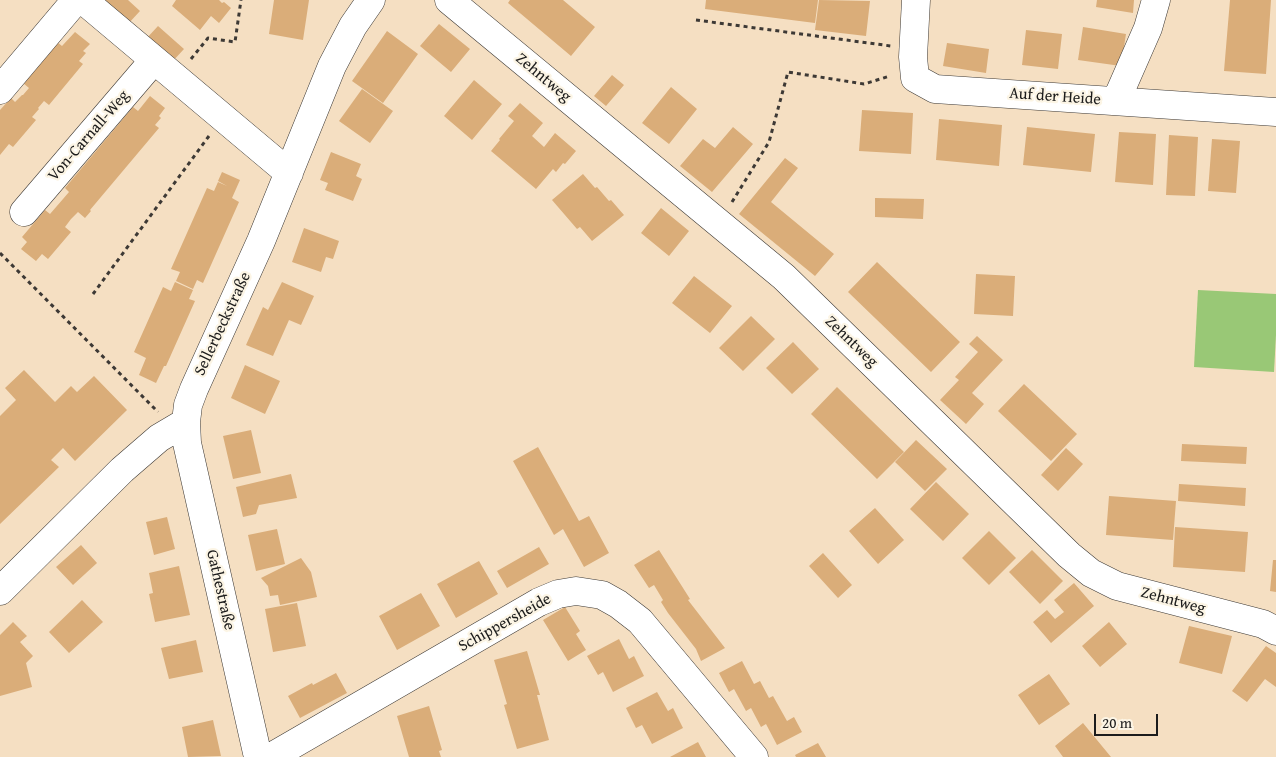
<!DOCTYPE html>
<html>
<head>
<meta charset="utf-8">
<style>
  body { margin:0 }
  #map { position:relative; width:1276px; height:757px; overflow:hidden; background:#f5dfc2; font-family:"Gentium Book Plus",serif }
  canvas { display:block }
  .scale { position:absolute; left:1094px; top:714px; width:64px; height:22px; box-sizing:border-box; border:2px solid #1c1c1c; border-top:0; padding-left:6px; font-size:15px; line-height:18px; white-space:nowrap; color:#1c1c1c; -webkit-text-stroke:4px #fcf5e5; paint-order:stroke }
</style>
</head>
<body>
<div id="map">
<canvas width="1276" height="757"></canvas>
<div class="scale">20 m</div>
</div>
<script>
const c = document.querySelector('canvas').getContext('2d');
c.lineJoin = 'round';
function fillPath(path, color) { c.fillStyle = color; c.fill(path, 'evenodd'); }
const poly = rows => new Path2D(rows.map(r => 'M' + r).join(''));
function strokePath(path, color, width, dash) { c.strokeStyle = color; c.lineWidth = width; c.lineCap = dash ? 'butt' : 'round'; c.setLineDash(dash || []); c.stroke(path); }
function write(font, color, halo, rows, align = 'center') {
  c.font = font + ' "Gentium Book Plus",serif'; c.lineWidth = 4.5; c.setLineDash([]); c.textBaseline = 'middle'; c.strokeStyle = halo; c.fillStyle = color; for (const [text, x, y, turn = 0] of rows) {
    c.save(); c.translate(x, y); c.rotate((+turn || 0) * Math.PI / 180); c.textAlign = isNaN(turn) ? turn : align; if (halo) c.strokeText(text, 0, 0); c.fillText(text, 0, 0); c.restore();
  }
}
fillPath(poly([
  [1198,290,1276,294,1276,335,1274,372,1194,367]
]), '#99c876');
fillPath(poly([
  [103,0,128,0,140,11,128,24],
  [176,0,219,0,222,3,224,2,231,8,219,23,211,16,200,30,172,6],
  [274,0,309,0,303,40,269,34],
  [510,0,563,0,595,27,571,56,508,3],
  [706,0,818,0,815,23,705,9],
  [819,0,870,1,866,36,815,30],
  [1097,0,1134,0,1133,13,1096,7],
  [1230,0,1271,0,1266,74,1224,71],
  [439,24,470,49,451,72,420,46],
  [158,26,184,49,172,62,146,39],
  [1083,27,1126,34,1121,66,1078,60],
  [1026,30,1062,34,1058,69,1022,65],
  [387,31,418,54,383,103,352,81],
  [75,32,90,44,83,51,86,53,79,61,83,64,49,105,44,101,38,108,39,109,32,117,36,120,13,147,9,144,0,155,0,110,11,98,15,102,22,95,23,95,29,88,23,83,57,42,62,46],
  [947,43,989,49,986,73,943,66],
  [612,75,624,85,606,106,594,96],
  [474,80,502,104,472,140,444,116],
  [671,87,697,109,669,144,642,123],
  [362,89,393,111,370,143,339,121],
  [150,96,165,108,159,116,161,118,155,125,159,128,90,210,91,211,85,218,78,212,71,219,65,227,71,232,48,259,42,254,36,261,21,249,27,242,22,237,45,210,50,214,63,199,69,192,65,188,133,107,138,111],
  [520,103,543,123,532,136,544,147,555,133,576,151,565,164,563,163,556,172,553,169,536,189,491,151,500,140,499,139,514,121,508,116],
  [862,110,913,113,911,154,859,151],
  [939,119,1002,125,999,166,936,160],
  [733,127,753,144,712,192,680,166,703,139,715,148],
  [1027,127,1095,134,1091,172,1023,165],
  [1119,132,1156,134,1153,185,1115,182],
  [1169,135,1198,137,1195,196,1166,195],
  [1212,139,1240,141,1236,193,1208,191],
  [331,152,361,164,356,176,362,179,353,201,325,190,328,183,320,180],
  [785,158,798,168,771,202,834,254,815,276,739,214],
  [222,172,240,180,232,198,239,202,203,283,197,280,193,289,176,281,180,272,171,269,207,188,214,191,218,182,227,186,218,181],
  [583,174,595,188,597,187,609,201,611,200,624,215,592,241,580,227,577,229,552,200],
  [875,198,924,199,923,219,875,217],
  [661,208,689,231,669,256,641,233],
  [304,228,339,241,333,259,326,257,321,272,292,262],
  [877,262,960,342,931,372,848,292],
  [976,274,1015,276,1013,316,974,314],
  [694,276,732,306,710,333,672,303],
  [175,282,193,290,189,299,195,301,166,366,164,366,156,383,139,375,146,358,134,352,163,287,171,291],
  [282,282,314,296,301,325,289,320,273,356,246,345,263,307,268,310],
  [751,316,775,339,743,371,719,348],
  [977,336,1003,360,972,393,984,404,966,424,940,400,959,380,955,377,978,352,969,344],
  [793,342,819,369,792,394,766,368],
  [245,365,280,381,265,414,231,398],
  [24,370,55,402,71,386,77,392,94,376,127,410,75,461,63,448,51,460,59,467,0,524,0,416,16,400,5,388],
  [1024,384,1077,434,1051,461,998,411],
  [837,387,904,452,877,479,811,414],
  [251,430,261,473,233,479,223,436],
  [916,440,947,469,925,491,895,462],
  [1182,444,1247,447,1246,464,1181,461],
  [538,447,579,521,589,516,609,553,584,567,563,529,554,535,513,461],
  [1066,448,1083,464,1058,491,1041,475],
  [291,474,297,498,259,505,256,514,243,517,236,487],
  [936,482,969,514,943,541,910,509],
  [1179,484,1246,488,1245,506,1178,501],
  [1109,496,1176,501,1173,540,1106,535],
  [875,508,904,540,878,564,849,531],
  [167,517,175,549,154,555,146,522],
  [1175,527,1248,532,1245,572,1173,567],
  [277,529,285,564,256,571,248,535],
  [989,531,1016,558,989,585,962,558],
  [81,545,97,563,73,585,56,567],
  [539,547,549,564,507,588,497,571],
  [659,550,690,599,688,600,725,648,701,661,696,649,668,613,661,602,663,600,654,585,649,588,634,565],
  [1032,550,1063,581,1040,604,1009,572],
  [823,553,852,585,838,598,809,566],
  [301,558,311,572,317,597,280,605,278,595,270,596,268,586,261,578],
  [1273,560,1276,560,1276,592,1270,591],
  [479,561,498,594,456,618,437,584],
  [179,566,190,615,155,622,149,594,153,593,149,573],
  [1074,583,1094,606,1051,643,1033,622,1047,610,1055,619,1064,612,1054,600],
  [421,593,440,626,397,650,379,616],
  [82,600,103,622,69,653,49,632],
  [297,603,306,646,273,652,265,609],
  [565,607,580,631,576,634,586,650,568,661,543,620],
  [13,622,27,636,20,642,33,656,26,663,32,687,0,696,0,635],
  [1109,622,1127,644,1100,667,1082,646],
  [1189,626,1232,636,1222,674,1179,663],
  [619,639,629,659,634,656,644,676,613,692,603,672,598,675,587,656],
  [196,640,203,672,169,679,161,648],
  [1266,646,1276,653,1276,687,1265,679,1247,702,1232,691],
  [527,651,540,695,537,695,549,740,517,749,504,705,507,704,494,660],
  [742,661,754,684,760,681,769,698,773,696,787,721,794,717,802,732,777,745,766,724,761,727,751,708,746,711,734,689,729,692,719,673],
  [336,673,347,693,300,718,288,696,312,683,313,685],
  [1049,674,1070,704,1039,725,1018,695],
  [657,692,668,711,673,708,683,728,652,744,642,725,636,728,626,708],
  [429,706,442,750,439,751,441,757,409,757,397,716],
  [213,720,221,756,188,757,182,727],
  [1083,723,1111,757,1063,757,1055,746],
  [698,742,706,757,670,757],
  [818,743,826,757,796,757,795,755]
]), '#daad79');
const minor = poly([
  [83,0,289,173],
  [449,0,784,277,1069,555,1091,573,1117,586,1263,624,1276,631],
  [916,0,913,57,915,78,935,89,1276,112],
  [0,90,76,0],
  [1116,101,1148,28,1156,0],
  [24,212,154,60],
  [0,591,122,470,159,438,186,422],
  [258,757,187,443,186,422,188,405,194,389,261,241,332,66,353,26,371,0],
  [271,757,539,602,558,594,576,591,602,595,618,604,640,621,754,757]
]);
strokePath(minor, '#3d3935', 29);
strokePath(poly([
  [696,20,891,46],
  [191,59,208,38,235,42,241,0],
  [732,202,769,142,788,72,864,84,890,76],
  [0,253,158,412],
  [93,294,209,136]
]), '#3d3935', 3, [4, 4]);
strokePath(minor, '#fff', 28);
write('16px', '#1c1c1c', '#fcf5e5', [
  ["Zehntweg",543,78,40],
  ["Auf der Heide",1055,97,4],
  ["Von-Carnall-Weg",89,136,-49],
  ["Sellerbeckstraße",223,324,-65],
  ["Zehntweg",851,342,44],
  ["Gathestraße",220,590,77],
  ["Zehntweg",1173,601,15],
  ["Schippersheide",505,623,-29]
]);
</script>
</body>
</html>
